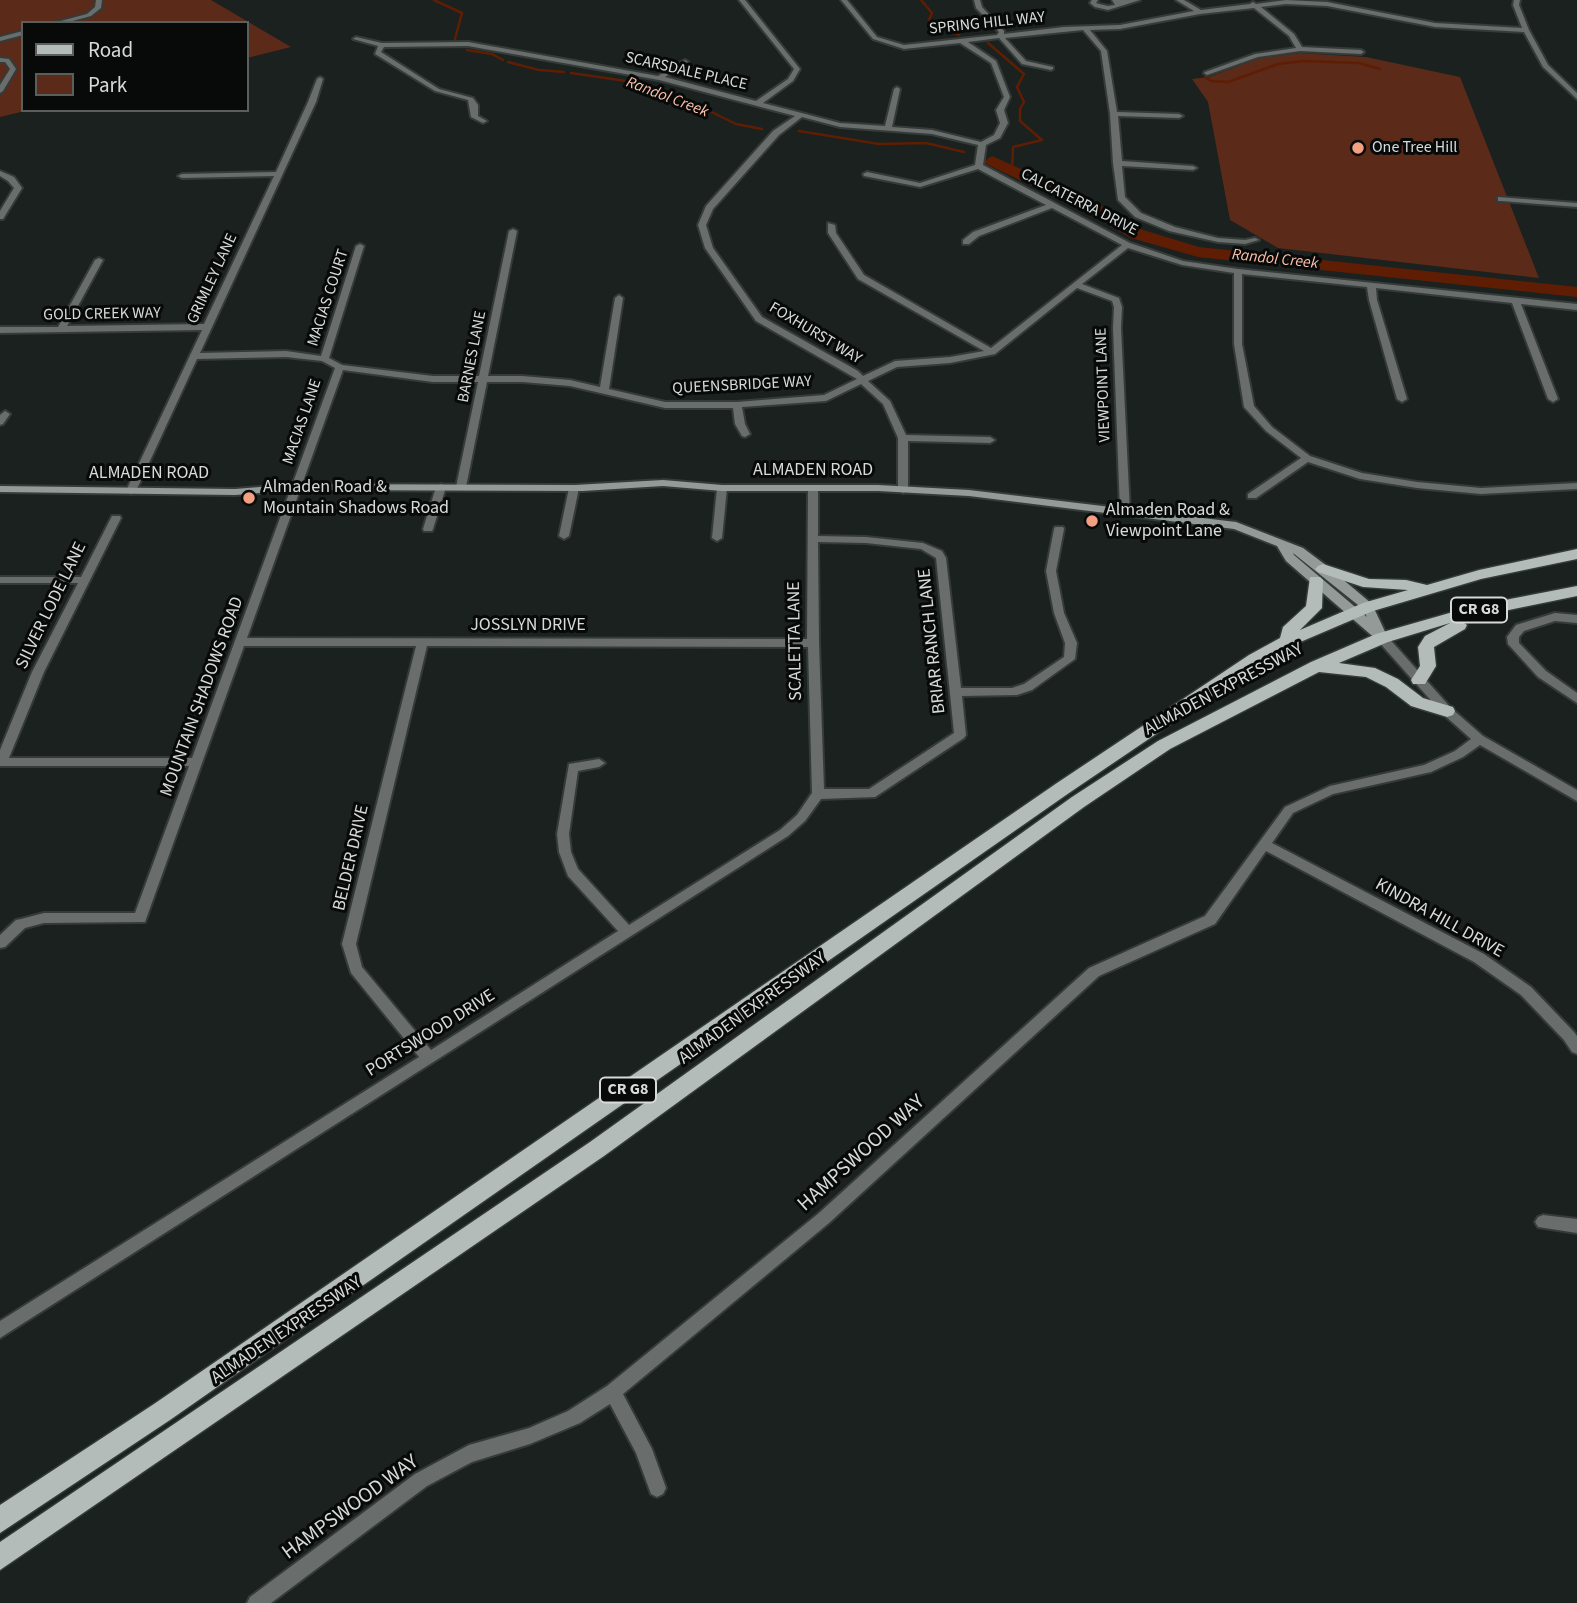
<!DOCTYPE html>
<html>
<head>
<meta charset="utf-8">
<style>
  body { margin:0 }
  #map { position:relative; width:1577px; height:1603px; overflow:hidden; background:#1a211f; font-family:"Source Sans 3",sans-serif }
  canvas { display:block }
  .legend { position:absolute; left:21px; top:21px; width:228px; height:91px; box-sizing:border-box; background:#070a09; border:2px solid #5a5e5d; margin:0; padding:9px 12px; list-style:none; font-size:21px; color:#d6dbda }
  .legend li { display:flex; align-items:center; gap:14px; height:35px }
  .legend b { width:35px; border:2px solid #5a5e5d }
</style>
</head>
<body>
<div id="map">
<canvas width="1577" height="1603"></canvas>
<ul class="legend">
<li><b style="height:9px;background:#b4bcba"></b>Road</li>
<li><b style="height:19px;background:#5b2a18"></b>Park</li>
</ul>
</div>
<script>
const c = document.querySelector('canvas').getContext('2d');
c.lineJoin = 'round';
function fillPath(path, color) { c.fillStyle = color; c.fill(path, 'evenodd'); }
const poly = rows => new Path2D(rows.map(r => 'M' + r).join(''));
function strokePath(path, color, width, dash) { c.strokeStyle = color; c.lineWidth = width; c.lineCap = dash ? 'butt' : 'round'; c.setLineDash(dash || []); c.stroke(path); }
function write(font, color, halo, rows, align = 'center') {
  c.font = font + ' "Source Sans 3",sans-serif'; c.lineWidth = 6; c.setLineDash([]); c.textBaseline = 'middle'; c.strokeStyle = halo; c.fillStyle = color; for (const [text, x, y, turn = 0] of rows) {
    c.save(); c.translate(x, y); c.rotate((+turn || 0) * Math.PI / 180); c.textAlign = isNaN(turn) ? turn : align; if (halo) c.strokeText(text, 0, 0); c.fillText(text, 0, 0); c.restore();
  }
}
fillPath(poly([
  [0,0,211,0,291,47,247,58,247,23,23,23,23,110,29,110,0,117],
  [1299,53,1366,57,1460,77,1539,278,1278,248,1230,220,1208,102,1192,79,1209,77,1260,58]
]), '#5b2a18');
strokePath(poly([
  [434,0,462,13,455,39],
  [921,0,932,13,929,20,933,24,959,35],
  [988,43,1024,74,1017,87,1024,102,1020,109,1020,121,1042,140,1013,147,1012,171],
  [467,50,492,54,503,60],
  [508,62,539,70,564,72],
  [571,73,633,82,693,103,736,124,762,129],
  [1205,77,1211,81,1228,82,1278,64,1303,61,1359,63,1380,69],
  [799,131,879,144,926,143,964,152]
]), '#5f1e03', 2.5);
fillPath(poly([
  [992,156,1095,202,1143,230,1199,247,1577,287,1577,297,1198,257,1131,238,1083,210,986,164,984,161,992,156]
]), '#5f1e03');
const street = poly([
  [96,0,102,0,101,8,91,16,65,23,53,23,87,14,95,7,96,0],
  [739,0,745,0,800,69,793,81,763,103,840,123,885,126,894,89,897,87,900,89,892,127,932,130,981,142,994,135,1000,123,996,110,1004,97,991,63,960,43,904,49,873,39,841,0,847,0,877,37,904,45,997,35,999,32,976,8,974,0,980,0,982,7,1004,31,1004,34,1064,27,1120,25,1194,11,1176,0,1184,0,1201,10,1250,4,1253,2,1256,4,1286,0,1327,2,1435,23,1522,28,1513,5,1514,0,1520,0,1519,5,1529,30,1548,65,1577,93,1577,99,1543,67,1524,32,1435,27,1327,6,1286,4,1261,7,1294,34,1302,47,1361,50,1364,52,1361,54,1300,51,1258,57,1207,75,1204,73,1205,72,1255,54,1296,48,1289,36,1254,8,1200,14,1120,29,1090,30,1107,51,1117,112,1179,114,1183,116,1179,118,1118,116,1122,161,1193,166,1197,168,1193,170,1122,166,1125,197,1141,213,1175,227,1218,238,1245,240,1255,238,1259,240,1245,244,1218,242,1169,231,1135,217,1118,200,1113,163,1110,114,1101,51,1083,30,1005,38,1026,61,1053,67,1053,69,1051,70,1022,64,999,38,968,42,996,61,1010,97,1004,110,1008,123,1000,138,986,145,983,165,1130,243,1183,261,1238,269,1577,304,1577,310,1521,304,1558,399,1553,402,1548,399,1512,303,1376,288,1377,300,1407,399,1402,402,1397,399,1369,300,1367,287,1242,274,1242,344,1254,406,1272,427,1310,456,1362,473,1417,482,1481,488,1577,483,1577,489,1481,494,1417,488,1360,479,1308,462,1256,498,1248,498,1248,494,1301,458,1266,431,1244,407,1234,344,1234,273,1182,265,1128,248,1082,284,1119,298,1122,307,1121,328,1130,512,1125,515,1120,512,1113,328,1114,307,1112,301,1077,288,995,354,950,363,897,367,868,381,890,401,906,435,990,437,995,440,990,443,908,441,908,490,903,493,898,490,898,438,883,404,861,384,826,401,742,407,745,424,750,434,745,437,742,436,735,424,733,408,665,408,570,386,522,382,487,382,466,487,461,490,456,487,478,382,433,382,343,370,247,638,807,639,808,488,813,485,818,488,818,536,866,537,923,543,942,551,946,558,961,688,1012,688,1024,684,1064,657,1065,643,1054,613,1046,571,1054,529,1055,527,1063,527,1064,529,1056,571,1064,613,1077,643,1075,659,1032,690,1017,695,962,696,966,735,964,738,875,797,821,799,805,821,788,836,0,1338,0,1321,419,1057,351,973,342,944,416,646,244,646,145,922,44,923,25,928,5,947,0,948,0,935,16,920,21,919,44,913,135,913,189,766,0,766,0,750,32,672,78,583,0,583,0,577,81,577,111,518,112,516,120,516,121,518,44,672,9,758,192,758,335,368,322,361,286,357,197,359,136,491,131,494,126,491,202,330,0,333,0,327,58,327,95,260,99,258,103,260,67,326,204,324,274,176,182,178,178,176,182,174,276,172,308,102,317,79,320,77,323,79,316,102,200,353,286,351,321,356,356,246,360,244,364,246,329,358,342,365,433,376,479,376,509,231,513,229,517,231,488,376,522,376,570,380,600,387,615,298,619,295,623,298,609,389,665,402,737,402,824,395,857,379,756,321,705,248,698,225,706,206,773,131,795,116,659,80,468,46,384,47,381,52,439,89,473,98,478,105,478,116,487,121,483,123,471,117,468,100,435,91,375,54,378,46,353,39,356,37,382,43,468,42,658,76,685,60,688,62,687,63,665,77,756,101,788,79,794,69,739,0],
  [802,117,840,127,932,134,978,145,975,165,920,183,867,172,863,174,864,176,920,187,978,169,1046,205,973,232,963,240,963,244,969,244,979,236,1052,208,1122,245,991,348,864,275,836,233,835,225,828,223,828,233,858,279,984,351,950,357,895,361,863,376,858,371,762,317,713,248,706,225,713,209,779,135,802,117],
  [818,542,866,543,921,549,936,558,954,733,869,789,824,789,819,643,818,542],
  [427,646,808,647,812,793,797,815,780,830,629,925,578,869,571,852,569,834,578,771,599,767,605,763,599,759,569,764,557,834,559,852,568,876,618,931,431,1050,362,967,356,944,427,646],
  [1092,0,1098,0,1096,3,1099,4,1108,6,1115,5,1112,0,1140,0,1108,10,1095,7,1090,3,1092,0],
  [23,31,23,35,0,41,0,37,23,31],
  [0,58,9,59,16,69,3,91,0,93,0,85,10,69,5,62,0,62,0,58],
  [0,171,14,177,22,188,3,219,0,219,0,211,14,188,8,181,0,176,0,171],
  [1498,197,1577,203,1577,207,1501,201,1498,201,1498,197],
  [5,411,10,414,3,424,0,425,0,415,5,411],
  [441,484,446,487,433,529,432,531,424,531,423,529,436,487,441,484],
  [574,485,579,488,569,536,564,539,559,536,569,488,574,485],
  [722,485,727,488,722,538,717,541,712,538,717,488,722,485],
  [1555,613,1577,615,1577,623,1555,621,1524,631,1519,637,1519,643,1546,671,1577,693,1577,703,1538,677,1508,644,1507,637,1516,625,1555,613],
  [1382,634,1386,635,1451,708,1483,736,1577,790,1577,801,1480,745,1463,757,1431,772,1333,794,1293,813,1272,843,1484,954,1531,987,1574,1032,1577,1036,1577,1054,1572,1052,1564,1040,1521,995,1474,962,1266,851,1215,924,1099,976,829,1223,623,1394,652,1449,666,1488,663,1494,657,1497,651,1494,636,1453,610,1404,580,1423,530,1444,472,1462,427,1486,271,1603,247,1603,250,1597,415,1474,469,1445,529,1428,568,1411,607,1386,819,1213,1089,968,1205,916,1285,807,1330,786,1424,765,1455,751,1471,739,1443,714,1378,641,1376,638,1378,635,1382,634],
  [1543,1215,1577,1219,1577,1233,1538,1227,1535,1222,1538,1217,1543,1215]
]);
const secondary = poly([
  [663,480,722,485,878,485,969,490,1236,522,1303,548,1327,566,1372,604,1388,638,1386,641,1378,641,1286,561,1277,546,1234,529,969,496,878,491,722,491,663,486,583,491,297,490,235,495,0,492,0,486,235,489,297,484,575,485,663,480],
  [1293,553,1363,609,1367,617,1294,555,1293,553]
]);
const primary = poly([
  [1577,549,1577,559,1481,579,1373,611,1291,646,1261,663,1069,793,170,1420,0,1533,0,1505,154,1404,1057,783,1249,655,1280,638,1283,627,1306,606,1310,577,1320,577,1323,580,1322,608,1300,630,1363,603,1408,590,1363,587,1318,572,1315,569,1318,566,1323,564,1369,579,1406,580,1427,585,1479,570,1577,549],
  [1577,586,1577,596,1460,620,1467,625,1465,629,1434,647,1436,666,1425,684,1413,684,1411,680,1420,666,1418,647,1425,636,1450,623,1388,642,1339,663,1375,668,1398,679,1423,698,1453,707,1455,711,1453,715,1447,717,1411,706,1386,687,1366,677,1319,672,1170,749,1084,807,604,1156,0,1570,0,1542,590,1142,1072,797,1158,741,1311,662,1376,634,1474,606,1577,586]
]);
strokePath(street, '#343b39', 4);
strokePath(secondary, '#343b39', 4);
strokePath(primary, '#343b39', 3);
fillPath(street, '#696d6c');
fillPath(secondary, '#939a98');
fillPath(primary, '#b4bcba');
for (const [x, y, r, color] of [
  [1358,148,7,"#f39f82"],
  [249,498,7,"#f39f82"],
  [1092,521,7,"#f39f82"]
]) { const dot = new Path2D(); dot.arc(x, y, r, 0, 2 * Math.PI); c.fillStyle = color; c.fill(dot); strokePath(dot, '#070a09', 2.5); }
write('16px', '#d6dbda', '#070a09', [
  ["SPRING HILL WAY",987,24,-6],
  ["SCARSDALE PLACE",686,72,13],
  ["CALCATERRA DRIVE",1079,203,27],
  ["GRIMLEY LANE",213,279,-65],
  ["MACIAS COURT",329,298,-72],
  ["GOLD CREEK WAY",102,315,-1],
  ["FOXHURST WAY",815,334,31],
  ["BARNES LANE",473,357,-79],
  ["VIEWPOINT LANE",1104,385,-92],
  ["QUEENSBRIDGE WAY",742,386,-3],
  ["MACIAS LANE",303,422,-71]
]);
write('italic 16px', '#fec0aa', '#070a09', [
  ["Randol Creek",667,98,21],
  ["Randol Creek",1275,260,6]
]);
write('16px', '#d6dbda', '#070a09', [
  ["One Tree Hill",1372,148]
], 'left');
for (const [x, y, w] of [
  [1479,610,56],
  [628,1090,56]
]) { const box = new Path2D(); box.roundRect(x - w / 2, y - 12.5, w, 25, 5); c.fillStyle = '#070a09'; c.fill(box); strokePath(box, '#d6dbda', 2); }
write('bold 16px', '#d6dbda', null, [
  ["CR G8",1479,610],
  ["CR G8",628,1090]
]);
write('18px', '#d6dbda', '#070a09', [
  ["ALMADEN ROAD",813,471],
  ["ALMADEN ROAD",149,474],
  ["SILVER LODE LANE",52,606,-64],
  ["JOSSLYN DRIVE",528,626],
  ["SCALETTA LANE",796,641,-91],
  ["BRIAR RANCH LANE",933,641,-96],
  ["ALMADEN EXPRESSWAY",1224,690,-28],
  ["MOUNTAIN SHADOWS ROAD",203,697,-70],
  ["BELDER DRIVE",352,858,-77],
  ["KINDRA HILL DRIVE",1439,919,29],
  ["ALMADEN EXPRESSWAY",753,1009,-36],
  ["PORTSWOOD DRIVE",431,1034,-32],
  ["ALMADEN EXPRESSWAY",287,1331,-34]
]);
write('18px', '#d6dbda', '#070a09', [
  ["Almaden Road &",263,488],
  ["Mountain Shadows Road",263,509],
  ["Almaden Road &",1106,511],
  ["Viewpoint Lane",1106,532]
], 'left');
write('21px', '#d6dbda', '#070a09', [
  ["HAMPSWOOD WAY",862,1154,-42],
  ["HAMPSWOOD WAY",351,1508,-36]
]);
</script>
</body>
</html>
